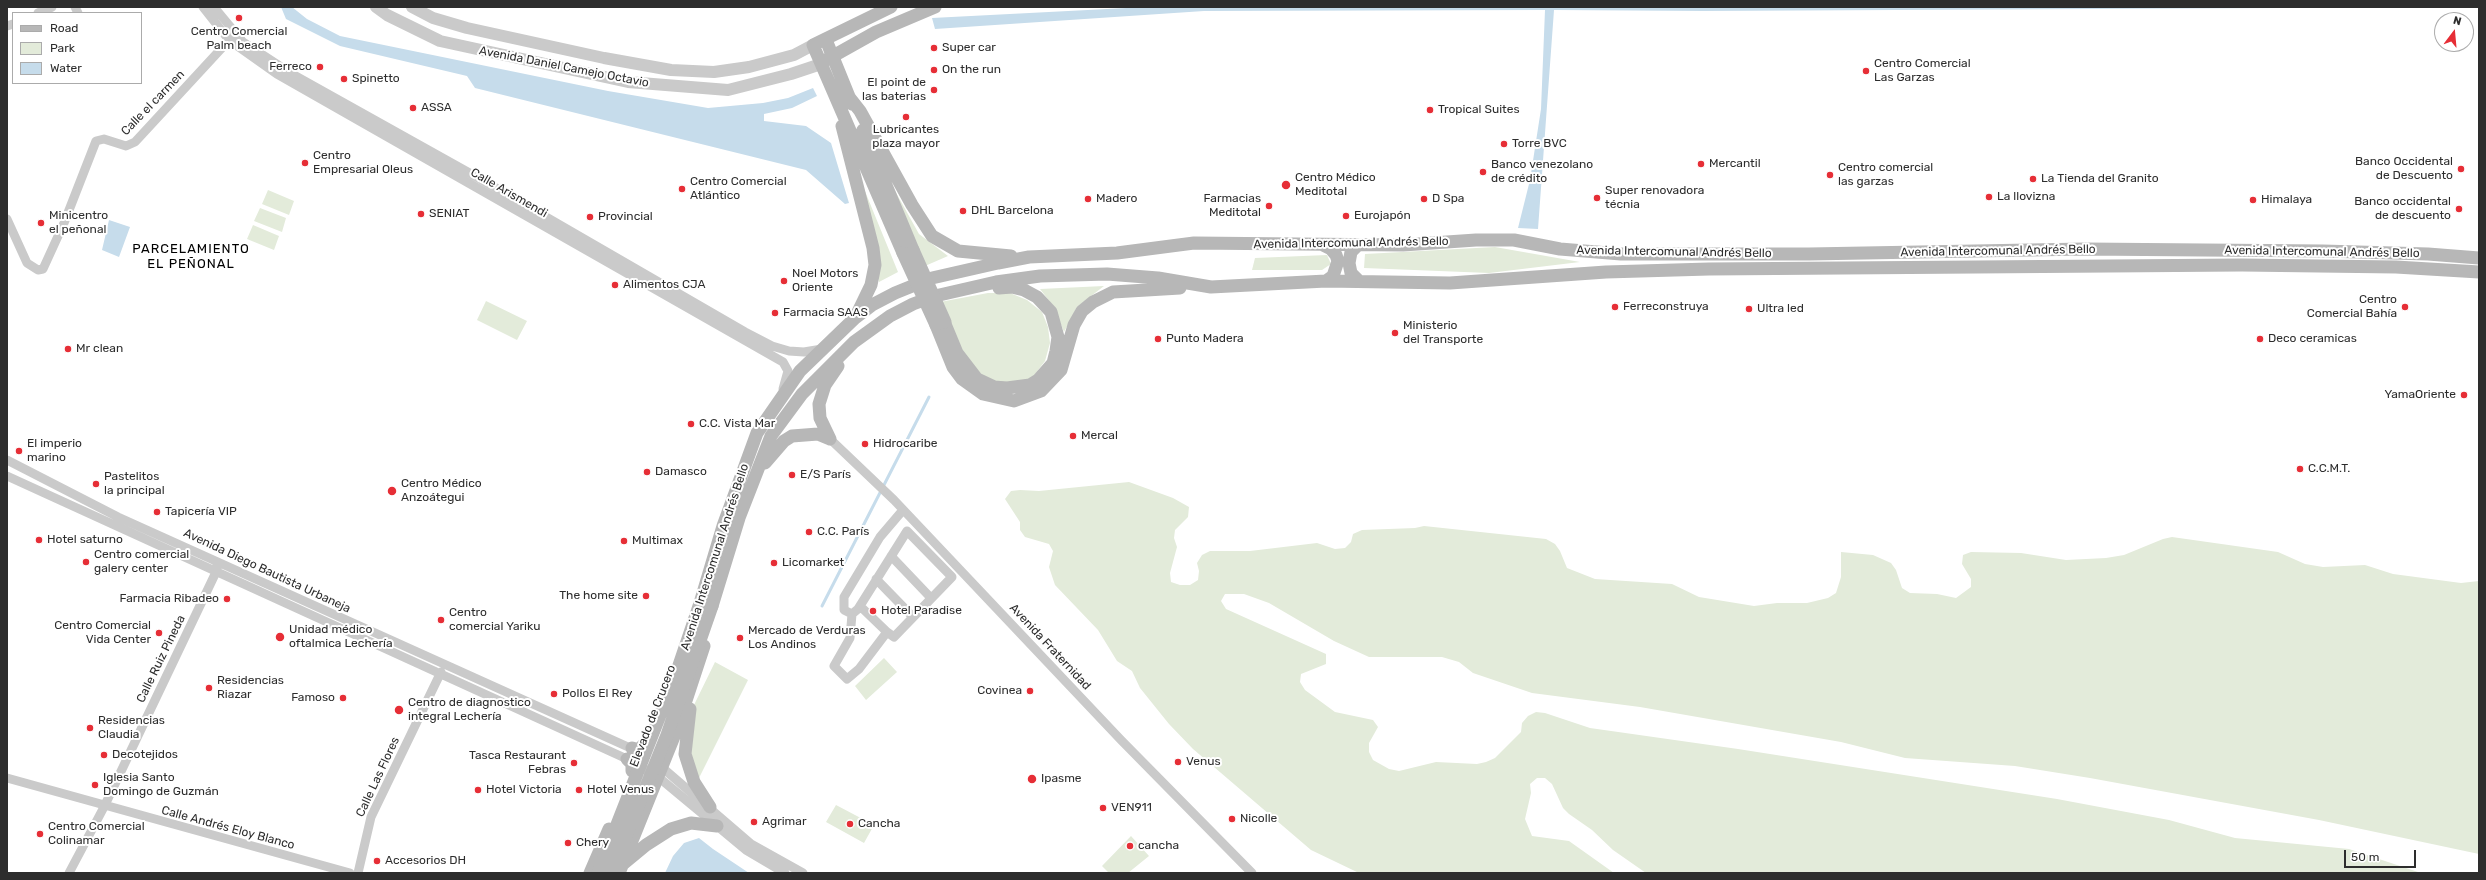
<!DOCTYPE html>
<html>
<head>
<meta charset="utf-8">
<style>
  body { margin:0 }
  #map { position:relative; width:2486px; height:880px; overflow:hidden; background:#fff; font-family:Rubik,sans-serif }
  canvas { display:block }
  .frame { position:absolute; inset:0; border:8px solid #2d2d2d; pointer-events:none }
  .legend { position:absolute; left:12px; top:12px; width:130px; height:72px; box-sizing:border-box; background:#fff; border:1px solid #ababab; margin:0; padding:5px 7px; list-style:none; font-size:12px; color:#2d2d2d }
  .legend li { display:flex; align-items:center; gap:8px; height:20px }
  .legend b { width:20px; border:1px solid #ababab }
  .north { position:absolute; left:2434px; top:12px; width:40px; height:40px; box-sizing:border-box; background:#fff; border:1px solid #ababab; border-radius:50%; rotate:16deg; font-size:11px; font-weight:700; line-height:16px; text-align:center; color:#2d2d2d }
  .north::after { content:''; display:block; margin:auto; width:14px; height:18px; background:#e62e36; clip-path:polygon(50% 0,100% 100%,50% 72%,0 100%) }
  .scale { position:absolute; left:2344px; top:850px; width:72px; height:18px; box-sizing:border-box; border:2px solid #2d2d2d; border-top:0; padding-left:5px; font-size:12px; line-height:14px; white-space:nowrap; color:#2d2d2d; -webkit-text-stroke:3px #fff; paint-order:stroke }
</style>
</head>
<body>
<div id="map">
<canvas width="2486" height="880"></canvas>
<div class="frame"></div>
<ul class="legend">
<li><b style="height:5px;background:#b7b7b7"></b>Road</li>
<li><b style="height:11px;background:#e3ebda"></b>Park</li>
<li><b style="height:11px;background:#c6dceb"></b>Water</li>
</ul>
<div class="north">N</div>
<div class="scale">50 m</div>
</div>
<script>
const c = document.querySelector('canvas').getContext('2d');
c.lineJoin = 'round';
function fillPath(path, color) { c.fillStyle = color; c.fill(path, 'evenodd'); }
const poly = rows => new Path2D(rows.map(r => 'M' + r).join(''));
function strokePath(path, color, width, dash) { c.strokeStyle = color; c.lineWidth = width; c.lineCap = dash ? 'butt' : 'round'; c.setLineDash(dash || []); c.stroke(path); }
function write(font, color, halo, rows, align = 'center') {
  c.font = font + ' Rubik,sans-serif'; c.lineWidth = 4; c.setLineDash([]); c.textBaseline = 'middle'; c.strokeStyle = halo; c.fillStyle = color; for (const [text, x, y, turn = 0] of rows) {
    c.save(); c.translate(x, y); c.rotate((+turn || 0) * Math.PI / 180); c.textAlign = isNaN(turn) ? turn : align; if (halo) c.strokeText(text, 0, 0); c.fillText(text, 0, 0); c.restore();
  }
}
fillPath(poly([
  [860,179,898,272,879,282],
  [889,180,919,234,948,256,925,266],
  [268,190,294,201,289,215,262,204],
  [260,208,286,218,282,232,254,221],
  [253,225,279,236,274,250,247,239],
  [1495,247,1580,262,1489,273,1364,268,1365,254],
  [1327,255,1331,264,1322,270,1252,270,1255,258],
  [1104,286,1077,307,1064,332,1054,307,1040,289],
  [988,293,1010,293,1027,300,1042,312,1048,327,1050,343,1045,361,1032,378,1018,384,987,380,963,358,940,302],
  [486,301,527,321,517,340,477,320],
  [1129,482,1173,498,1189,507,1188,517,1175,530,1174,538,1177,547,1170,573,1171,582,1180,585,1190,585,1198,580,1199,571,1197,563,1202,555,1210,551,1250,551,1317,543,1335,549,1345,548,1351,542,1353,534,1362,530,1415,528,1424,526,1546,539,1555,544,1560,551,1567,568,1595,579,1672,584,1699,597,1754,606,1777,603,1807,603,1828,598,1836,593,1841,577,1841,552,1873,555,1891,563,1896,570,1902,588,1910,593,1937,594,1956,598,1971,587,1971,579,1962,564,1963,555,1971,552,2021,553,2066,560,2106,558,2124,555,2163,539,2172,537,2278,552,2305,564,2323,567,2365,565,2393,574,2461,583,2479,581,2479,854,2319,820,2090,778,2015,766,1905,758,1841,742,1640,707,1532,693,1473,673,1459,662,1442,657,1369,657,1334,641,1269,603,1244,594,1225,594,1221,601,1226,609,1326,654,1326,664,1301,674,1300,682,1305,690,1335,712,1373,720,1378,727,1369,743,1369,752,1373,760,1389,769,1399,771,1436,762,1477,764,1486,762,1495,758,1521,732,1522,723,1528,716,1536,712,1545,713,1590,728,1738,749,2057,799,2169,820,2235,838,2349,849,2421,873,1646,873,1613,850,1592,830,1569,814,1563,808,1552,784,1545,778,1537,778,1530,784,1531,793,1525,819,1532,836,1569,841,1614,873,1359,873,1311,850,1193,749,1169,724,1140,688,1132,671,1117,661,1098,630,1055,585,1049,567,1053,551,1049,544,1025,537,1020,530,1020,522,1005,499,1011,491,1020,490,1039,491],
  [884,658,897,672,866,700,855,686],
  [715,662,748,680,698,780,688,754,693,707],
  [836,805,874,825,864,843,826,822],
  [1131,836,1149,856,1128,873,1109,873,1102,866]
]), '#e3ebda');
fillPath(poly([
  [281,7,292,7,307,19,340,36,608,91,708,108,763,103,788,98,813,88,817,96,792,108,764,114,764,121,806,126,831,143,849,203,845,204,806,170,475,88,467,76,340,46,286,19],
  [1146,7,2479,7,1703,11,1554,10,1538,229,1518,228,1530,180,1541,109,1545,10,1204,11,935,29,932,18],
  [109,220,130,227,119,257,102,250],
  [699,838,713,849,749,873,665,873,673,856,684,843]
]), '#c6dceb');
strokePath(poly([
  [822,606,929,397]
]), '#c6dceb', 3);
strokePath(poly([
  [75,7,78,13],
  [203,7,229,40,277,74,783,362,788,371,783,389],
  [214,7,243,42,292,74,482,180,745,332,772,346,789,351,804,352,822,349],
  [38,13,52,7],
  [7,26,13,24],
  [7,219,27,263,38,270,43,269,64,223,96,141,104,139,126,146,135,142,232,37],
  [830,439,894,500,1121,740,1252,873],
  [7,460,118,517,637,751],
  [7,476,627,759,657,776,746,850,785,873],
  [891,556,931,598],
  [876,579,913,617],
  [860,606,887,632],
  [852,614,850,638,834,666,847,679,859,669,887,632,894,637,952,577,907,531,858,609,852,614,844,610,844,597,880,537,903,510],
  [658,764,751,844,803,873],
  [7,778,350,873],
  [69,873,104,807,217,570,217,564],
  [358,873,371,817,441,672]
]), '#cacaca', 9);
strokePath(poly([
  [376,7,387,15,440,41,628,82,728,90,791,74,821,64],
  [412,7,433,18,467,28,604,58,671,70,714,72,749,67,794,55,813,45]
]), '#cacaca', 12);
strokePath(poly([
  [891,7,813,45,903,253],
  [826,40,852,104],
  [826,60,876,32,935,7],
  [849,97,860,111,912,205,932,236,958,251,1011,256],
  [842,126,873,248,875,265,871,285,857,314],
  [863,130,913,250],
  [1323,245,1331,249,1336,255,1338,261,1333,276,1326,281],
  [1358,280,1351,273,1349,263,1351,252,1358,245],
  [945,324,957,353,977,379,994,387,1007,388,1030,385,1038,380,1053,363,1056,351,1058,337,1051,312,1037,297,1024,290,1012,287,999,288],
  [936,325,953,367,962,379,983,394,1014,401,1041,391,1061,370,1074,325,1082,311,1093,302,1113,292,1180,288],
  [830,439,820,418,819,404,825,385,838,366],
  [765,463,784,441,792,436,818,434,830,439],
  [700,603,723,526,757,433,800,371,855,318,872,305,895,293,932,278,998,263,1029,257,1117,253,1194,243,1403,245,1476,240,1514,240,1560,249,1621,254,1809,254,2085,249,2323,251,2428,254,2479,258],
  [712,606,739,518,771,436,802,394,854,342,890,316,913,304,935,296,996,282,1040,276,1107,274,1158,278,1211,287,1326,281,1450,283,1606,272,1709,269,2242,265,2396,267,2479,272],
  [690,709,685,754,694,782,710,807],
  [632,748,639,750,644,744],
  [627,759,632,764,632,771],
  [623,864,646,845,671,829,691,823,717,826],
  [590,873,609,829],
  [619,873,675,734,704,646]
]), '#b7b7b7', 13);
strokePath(poly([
  [913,250,945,322],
  [903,253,936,325],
  [598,873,675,677,700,603],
  [611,873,667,735,712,606]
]), '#b7b7b7', 13);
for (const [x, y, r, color] of [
  [239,18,4,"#e62e36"],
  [934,48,4,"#e62e36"],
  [320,67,4,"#e62e36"],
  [934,70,4,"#e62e36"],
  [1866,71,4,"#e62e36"],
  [344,79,4,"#e62e36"],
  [934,90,4,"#e62e36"],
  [413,108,4,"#e62e36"],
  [1430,110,4,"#e62e36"],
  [906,117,4,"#e62e36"],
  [1504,144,4,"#e62e36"],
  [305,163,4,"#e62e36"],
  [1701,164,4,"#e62e36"],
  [2461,169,4,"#e62e36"],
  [1483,172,4,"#e62e36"],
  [1830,175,4,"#e62e36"],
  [2033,179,4,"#e62e36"],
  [1286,185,5,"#e62e36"],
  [682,189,4,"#e62e36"],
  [1989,197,4,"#e62e36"],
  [1597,198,4,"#e62e36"],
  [1088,199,4,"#e62e36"],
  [1424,199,4,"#e62e36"],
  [2253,200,4,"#e62e36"],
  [1269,206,4,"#e62e36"],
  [2459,209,4,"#e62e36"],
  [963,211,4,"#e62e36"],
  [421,214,4,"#e62e36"],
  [1346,216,4,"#e62e36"],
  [590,217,4,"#e62e36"],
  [41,223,4,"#e62e36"],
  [784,281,4,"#e62e36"],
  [615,285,4,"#e62e36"],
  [1615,307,4,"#e62e36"],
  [2405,307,4,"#e62e36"],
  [1749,309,4,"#e62e36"],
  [775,313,4,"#e62e36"],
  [1395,333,4,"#e62e36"],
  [1158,339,4,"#e62e36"],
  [2260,339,4,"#e62e36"],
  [68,349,4,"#e62e36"],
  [2464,395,4,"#e62e36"],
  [691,424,4,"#e62e36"],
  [1073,436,4,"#e62e36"],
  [865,444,4,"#e62e36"],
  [19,451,4,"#e62e36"],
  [2300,469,4,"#e62e36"],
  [647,472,4,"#e62e36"],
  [792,475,4,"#e62e36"],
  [96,484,4,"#e62e36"],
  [392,491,5,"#e62e36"],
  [157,512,4,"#e62e36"],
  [809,532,4,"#e62e36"],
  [39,540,4,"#e62e36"],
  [624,541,4,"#e62e36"],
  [86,562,4,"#e62e36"],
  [774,563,4,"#e62e36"],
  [646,596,4,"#e62e36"],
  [227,599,4,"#e62e36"],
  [873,611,4,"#e62e36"],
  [441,620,4,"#e62e36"],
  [159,633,4,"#e62e36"],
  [280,637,5,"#e62e36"],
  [740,638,4,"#e62e36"],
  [209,688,4,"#e62e36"],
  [1030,691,4,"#e62e36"],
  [554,694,4,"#e62e36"],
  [343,698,4,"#e62e36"],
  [399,710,5,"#e62e36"],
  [90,728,4,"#e62e36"],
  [104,755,4,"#e62e36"],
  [1178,762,4,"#e62e36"],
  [574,763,4,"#e62e36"],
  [1032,779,5,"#e62e36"],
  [95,785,4,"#e62e36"],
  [478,790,4,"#e62e36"],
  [579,790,4,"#e62e36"],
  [1103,808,4,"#e62e36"],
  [1232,819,4,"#e62e36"],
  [754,822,4,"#e62e36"],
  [850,824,4,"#e62e36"],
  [40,834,4,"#e62e36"],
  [568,843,4,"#e62e36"],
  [1130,846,4,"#e62e36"],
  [377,861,4,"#e62e36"]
]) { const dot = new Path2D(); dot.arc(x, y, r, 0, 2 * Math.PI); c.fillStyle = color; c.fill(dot); strokePath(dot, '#fff', 1.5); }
write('12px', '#2d2d2d', '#fff', [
  ["Centro Comercial",239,32,"center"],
  ["Palm beach",239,46,"center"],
  ["Super car",942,48],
  ["Centro Comercial",1874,64],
  ["Las Garzas",1874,78],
  ["Ferreco",312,67,"right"],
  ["On the run",942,70],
  ["Spinetto",352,79],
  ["El point de",926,83,"right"],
  ["las baterias",926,97,"right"],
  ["ASSA",421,108],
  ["Tropical Suites",1438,110],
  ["Lubricantes",906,130,"center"],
  ["plaza mayor",906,144,"center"],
  ["Torre BVC",1512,144],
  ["Centro",313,156],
  ["Empresarial Oleus",313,170],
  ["Banco Occidental",2453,162,"right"],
  ["de Descuento",2453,176,"right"],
  ["Mercantil",1709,164],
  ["Banco venezolano",1491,165],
  ["de crédito",1491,179],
  ["Centro comercial",1838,168],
  ["las garzas",1838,182],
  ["Centro Médico",1295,178],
  ["Meditotal",1295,192],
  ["La Tienda del Granito",2041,179],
  ["Centro Comercial",690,182],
  ["Atlántico",690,196],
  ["Super renovadora",1605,191],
  ["técnia",1605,205],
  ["La llovizna",1997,197],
  ["Madero",1096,199],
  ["Farmacias",1261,199,"right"],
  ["Meditotal",1261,213,"right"],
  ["D Spa",1432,199],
  ["Himalaya",2261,200],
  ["Banco occidental",2451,202,"right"],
  ["de descuento",2451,216,"right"],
  ["DHL Barcelona",971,211],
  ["SENIAT",429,214],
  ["Minicentro",49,216],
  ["el peñonal",49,230],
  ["Eurojapón",1354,216],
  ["Provincial",598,217],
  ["Noel Motors",792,274],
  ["Oriente",792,288],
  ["Alimentos CJA",623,285],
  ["Centro",2397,300,"right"],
  ["Comercial Bahía",2397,314,"right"],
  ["Ferreconstruya",1623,307],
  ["Ultra led",1757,309],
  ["Farmacia SAAS",783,313],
  ["Ministerio",1403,326],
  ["del Transporte",1403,340],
  ["Punto Madera",1166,339],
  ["Deco ceramicas",2268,339],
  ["Mr clean",76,349],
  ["YamaOriente",2456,395,"right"],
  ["C.C. Vista Mar",699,424],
  ["Mercal",1081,436],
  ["El imperio",27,444],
  ["marino",27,458],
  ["Hidrocaribe",873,444],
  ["C.C.M.T.",2308,469],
  ["Damasco",655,472],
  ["E/S París",800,475],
  ["Pastelitos",104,477],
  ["la principal",104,491],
  ["Centro Médico",401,484],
  ["Anzoátegui",401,498],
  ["Tapicería VIP",165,512],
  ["C.C. París",817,532],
  ["Hotel saturno",47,540],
  ["Multimax",632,541],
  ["Centro comercial",94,555],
  ["galery center",94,569],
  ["Licomarket",782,563],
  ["The home site",638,596,"right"],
  ["Farmacia Ribadeo",219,599,"right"],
  ["Hotel Paradise",881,611],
  ["Centro",449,613],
  ["comercial Yariku",449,627],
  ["Centro Comercial",151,626,"right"],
  ["Vida Center",151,640,"right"],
  ["Unidad médico",289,630],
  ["oftalmica Lechería",289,644],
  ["Mercado de Verduras",748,631],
  ["Los Andinos",748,645],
  ["Residencias",217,681],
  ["Riazar",217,695],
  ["Covinea",1022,691,"right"],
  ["Pollos El Rey",562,694],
  ["Famoso",335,698,"right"],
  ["Centro de diagnostico",408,703],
  ["integral Lechería",408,717],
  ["Residencias",98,721],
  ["Claudia",98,735],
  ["Decotejidos",112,755],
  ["Tasca Restaurant",566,756,"right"],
  ["Febras",566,770,"right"],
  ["Venus",1186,762],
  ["Iglesia Santo",103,778],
  ["Domingo de Guzmán",103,792],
  ["Ipasme",1041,779],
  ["Hotel Victoria",486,790],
  ["Hotel Venus",587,790],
  ["VEN911",1111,808],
  ["Nicolle",1240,819],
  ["Agrimar",762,822],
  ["Cancha",858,824],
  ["Centro Comercial",48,827],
  ["Colinamar",48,841],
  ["Chery",576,843],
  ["cancha",1138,846],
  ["Accesorios DH",385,861]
], 'left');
write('12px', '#2d2d2d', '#fff', [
  ["Avenida Daniel Camejo Octavio",564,67,11],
  ["Calle el carmen",153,103,-46],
  ["Calle Arismendi",509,193,30],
  ["Avenida Intercomunal Andrés Bello",1351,243,-1],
  ["Avenida Intercomunal Andrés Bello",1998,251,-1],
  ["Avenida Intercomunal Andrés Bello",1674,252,1],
  ["Avenida Intercomunal Andrés Bello",2322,252,1],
  ["Avenida Intercomunal Andrés Bello",715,557,-72],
  ["Avenida Diego Bautista Urbaneja",267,571,25],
  ["Avenida Fraternidad",1050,647,47],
  ["Calle Ruiz Pineda",161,659,-64],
  ["Elevado de Crucero",653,716,-69],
  ["Calle Las Flores",378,777,-65],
  ["Calle Andrés Eloy Blanco",228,828,15]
]);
c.letterSpacing = '1px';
write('13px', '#000', '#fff', [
  ["PARCELAMIENTO",191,249],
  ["EL PEÑONAL",191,264]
]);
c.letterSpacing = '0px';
</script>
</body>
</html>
